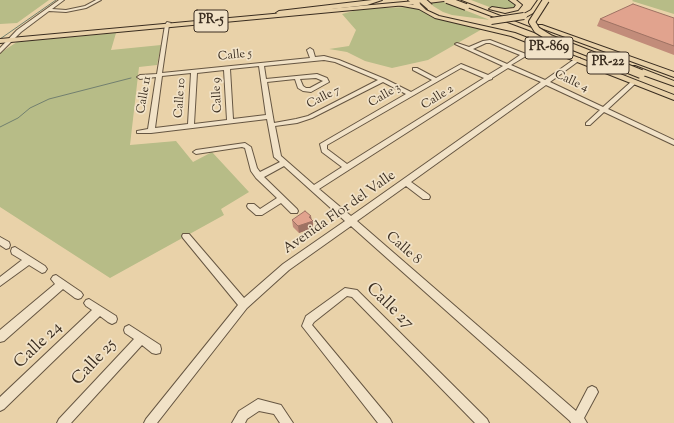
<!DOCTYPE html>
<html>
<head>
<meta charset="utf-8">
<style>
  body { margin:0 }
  canvas { display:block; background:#e9d2a9 }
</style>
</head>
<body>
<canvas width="674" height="423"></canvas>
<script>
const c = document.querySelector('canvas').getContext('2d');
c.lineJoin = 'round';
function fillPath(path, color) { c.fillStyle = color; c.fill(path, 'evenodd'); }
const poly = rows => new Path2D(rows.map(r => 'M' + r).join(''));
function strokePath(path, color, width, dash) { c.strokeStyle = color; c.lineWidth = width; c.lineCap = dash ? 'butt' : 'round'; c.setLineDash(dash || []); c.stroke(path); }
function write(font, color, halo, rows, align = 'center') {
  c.font = font + ' "Sorts Mill Goudy",serif'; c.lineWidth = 3.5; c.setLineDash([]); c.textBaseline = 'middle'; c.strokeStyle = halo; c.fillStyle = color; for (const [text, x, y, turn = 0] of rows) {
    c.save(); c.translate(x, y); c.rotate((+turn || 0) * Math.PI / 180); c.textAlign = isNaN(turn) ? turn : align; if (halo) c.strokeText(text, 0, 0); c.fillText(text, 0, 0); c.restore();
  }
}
fillPath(poly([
  [0,0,49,0,17,23,0,24],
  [471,0,510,0,517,5,514,9,511,10,492,8],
  [674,0,674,14,632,1,633,0],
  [444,2,490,20,452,15,443,12,428,3],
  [408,7,415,8,443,20,484,28,428,60,392,68,365,61,347,52,329,49,349,46,356,30,342,14,361,9],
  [116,33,111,50,161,45,157,65,139,67,130,145,176,141,193,162,212,152,249,192,221,209,224,215,110,278,0,207,0,53,17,42]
]), '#b7bc87');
strokePath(poly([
  [0,39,56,0],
  [0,127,18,118,30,108,49,99,131,78]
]), '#72806f', 1);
const minor = poly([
  [59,0,64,0,52,9,66,10,85,6,96,0,101,0,86,8,66,12,49,11,21,32,0,53,0,48,17,30,59,0],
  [167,22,171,23,169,25,162,73,310,58,307,50,310,48,313,50,315,57,324,56,339,60,385,79,411,92,432,80,413,70,413,68,417,68,436,78,461,64,488,75,503,66,455,44,457,43,469,47,483,41,490,40,526,54,526,56,511,65,545,80,576,58,580,58,580,60,550,82,603,107,632,81,636,81,636,83,608,109,674,140,674,145,604,112,590,125,586,125,586,123,600,110,546,85,411,182,429,195,430,197,429,199,423,199,406,186,357,221,576,411,588,388,592,386,596,388,598,392,584,418,587,423,571,423,570,421,351,226,289,270,247,308,157,423,144,423,146,419,238,305,183,238,182,236,183,234,189,234,244,298,283,264,345,221,284,166,264,177,297,209,298,211,297,213,291,213,281,203,262,215,256,215,248,208,247,206,248,204,254,204,260,209,277,198,256,178,251,171,245,148,242,147,196,154,193,152,196,150,245,143,251,147,257,168,260,172,280,162,274,157,267,119,151,133,137,133,137,131,148,129,156,77,140,79,137,77,140,75,157,74,165,25,167,22],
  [486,43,490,43,520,55,507,64,473,49,486,43],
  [324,60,335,62,378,80,308,116,296,119,274,123,267,82,295,79,298,88,303,91,311,92,329,82,327,78,317,74,266,79,264,66,324,60],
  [259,66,266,115,233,119,230,69,259,66],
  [461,68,484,78,347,164,327,149,327,145,461,68],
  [508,68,541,82,351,216,319,189,489,80,492,79,492,78,508,68],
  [224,70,227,120,194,124,197,73,224,70],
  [191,73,188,124,155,128,162,76,191,73],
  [316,78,323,81,310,88,306,88,303,86,300,79,316,78],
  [383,82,406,94,320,144,322,152,342,167,314,185,281,156,275,126,297,123,312,118,383,82],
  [0,237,9,242,10,245,9,248,6,249,0,245,0,237],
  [15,247,45,266,47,269,45,272,42,273,29,265,0,286,0,277,22,260,12,254,11,251,12,248,15,247],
  [56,275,81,292,83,295,81,298,78,299,75,298,63,289,4,341,0,342,0,330,55,284,51,279,53,276,56,275],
  [345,288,357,290,487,419,489,423,475,423,352,297,347,296,314,322,312,325,390,419,392,423,378,423,302,326,306,316,345,288],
  [89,299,116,316,117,319,116,322,112,324,108,322,100,316,4,409,0,411,0,397,92,310,86,306,84,303,86,300,89,299],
  [129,325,160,345,161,349,160,353,156,354,152,353,142,345,71,423,57,423,59,419,134,339,125,333,124,330,125,327,129,325],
  [258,399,281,405,293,423,280,423,274,414,259,411,247,419,245,423,232,423,239,411,258,399]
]);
const major = poly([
  [415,1,417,2,417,4,0,43,0,39,415,1]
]);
const highway = poly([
  [372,0,382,0,367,5,279,15,276,13,279,11,372,0],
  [408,0,452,0,420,4,426,10,439,16,515,33,674,95,674,100,511,36,435,18,419,9,397,5,400,3,414,5,408,0],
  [454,0,459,0,550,35,545,36,454,2,454,0],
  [509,0,516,0,522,5,518,10,505,13,489,9,492,7,505,9,514,8,516,5,509,0],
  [538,0,544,0,535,12,526,17,522,17,522,15,531,10,538,0],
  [538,25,542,25,674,72,674,77,538,27,538,25],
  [629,66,635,66,674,81,674,86,629,70,629,66]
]);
strokePath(minor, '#665642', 2);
strokePath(major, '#3a2d20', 2);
strokePath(highway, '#3a2d20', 2);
fillPath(minor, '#f1e2c7');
fillPath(major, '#e9d2a9');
fillPath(highway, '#e9d2a9');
const highwayBridgeFar1 = poly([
  [422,0,430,7],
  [447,0,466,7],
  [546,0,532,22,537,30,550,38,629,69],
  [491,21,524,16]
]);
const highwayBridge = poly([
  [626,68,641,74]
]);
strokePath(highwayBridgeFar1, '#3a2d20', 8, []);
strokePath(highwayBridge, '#3a2d20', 10, []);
strokePath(highwayBridgeFar1, '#e9d2a9', 6);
strokePath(highwayBridge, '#e9d2a9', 8);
fillPath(poly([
  [674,18,674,55,597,26,600,19],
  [292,220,312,220,313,228,299,233,293,227]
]), '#c28c7a');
fillPath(poly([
  [311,216,312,221,313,221,313,228,299,233,298,226]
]), '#9e7263');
const building = poly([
  [633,4,674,18,674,46,600,19,633,4],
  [305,211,311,216,309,217,313,221,298,226,292,220,305,211]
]);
fillPath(building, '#e1a38e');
strokePath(building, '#9e7263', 1);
write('12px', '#3a2d20', '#f1e2c7', [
  ["Calle 5",235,56,-6],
  ["Calle 4",571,82,25],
  ["Calle 11",145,95,-80],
  ["Calle 9",218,95,-93],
  ["Calle 3",385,96,-30],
  ["Calle 10",181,98,-86],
  ["Calle 7",324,98,-27],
  ["Calle 2",438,98,-32]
]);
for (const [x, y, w] of [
  [211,21,34],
  [549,48,48],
  [608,63,42]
]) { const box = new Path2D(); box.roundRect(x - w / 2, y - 11, w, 22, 3); c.fillStyle = '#f1e2c7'; c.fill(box); strokePath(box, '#3a2d20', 1); }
write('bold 13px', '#3a2d20', null, [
  ["PR-5",211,21],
  ["PR-869",549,48],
  ["PR-22",608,63]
]);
write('14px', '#3a2d20', '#f1e2c7', [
  ["Avenida Flor del Valle",340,213,-35],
  ["Calle 8",403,249,41]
]);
write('17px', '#3a2d20', '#f1e2c7', [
  ["Calle 27",389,307,44],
  ["Calle 24",39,346,-44],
  ["Calle 25",95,363,-47]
]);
</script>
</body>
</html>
